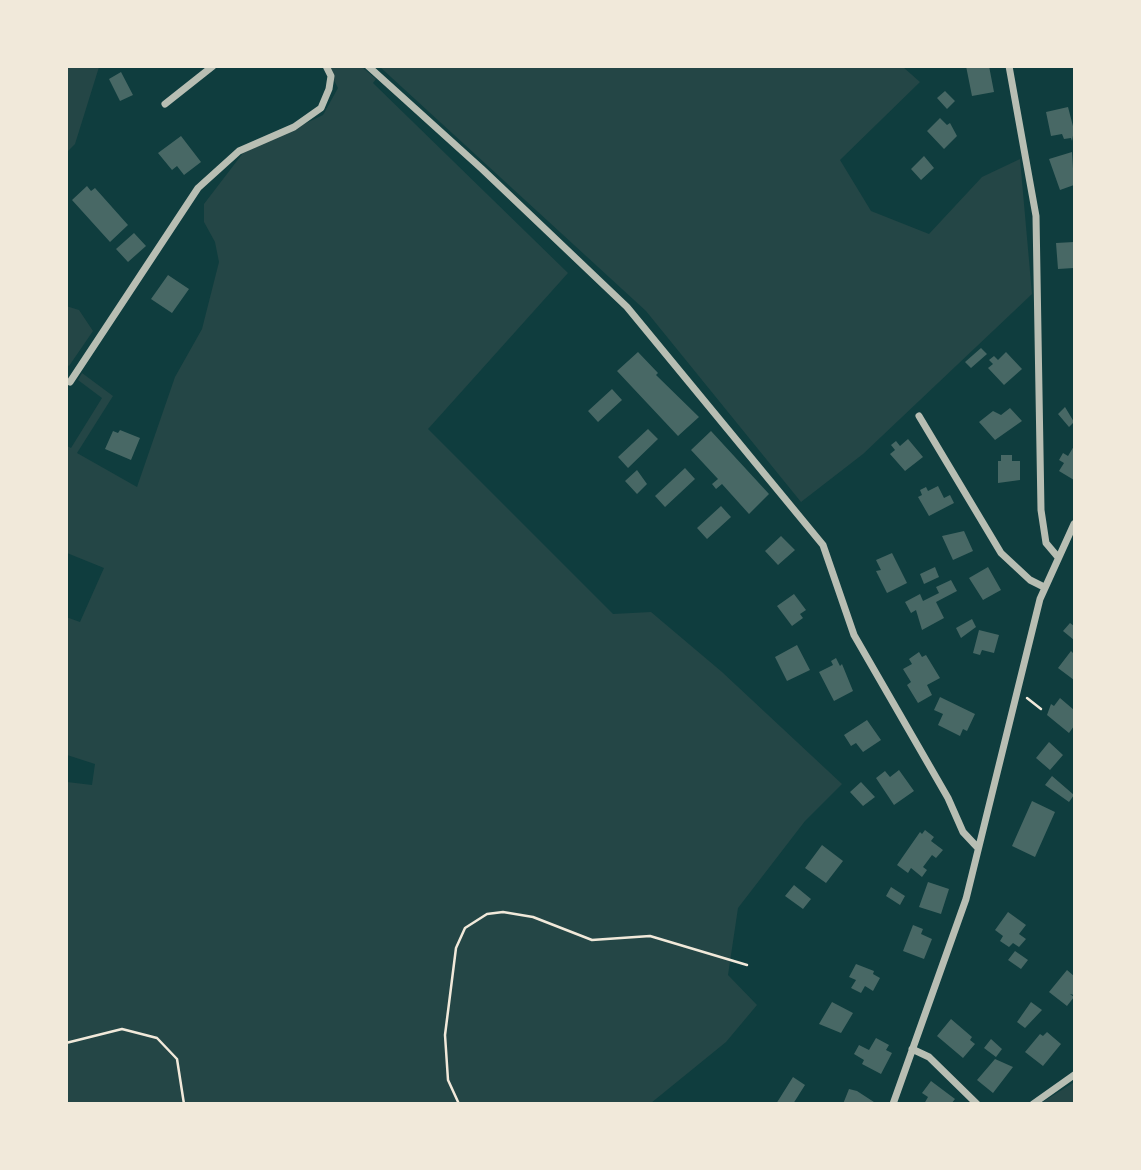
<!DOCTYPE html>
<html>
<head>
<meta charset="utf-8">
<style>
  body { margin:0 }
  #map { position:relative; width:1141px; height:1170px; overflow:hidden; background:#0f3d3e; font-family:"Archivo Narrow",sans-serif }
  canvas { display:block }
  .frame { position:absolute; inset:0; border:68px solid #f1e9da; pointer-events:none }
</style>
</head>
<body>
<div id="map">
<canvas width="1141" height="1170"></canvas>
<div class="frame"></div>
</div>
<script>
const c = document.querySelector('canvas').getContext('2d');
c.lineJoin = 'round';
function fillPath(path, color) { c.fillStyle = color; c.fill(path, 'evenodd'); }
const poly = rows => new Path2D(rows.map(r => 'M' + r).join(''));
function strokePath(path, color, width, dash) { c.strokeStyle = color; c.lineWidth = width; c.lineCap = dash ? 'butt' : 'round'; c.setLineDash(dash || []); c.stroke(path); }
fillPath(poly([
  [67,66,99,67,75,144,67,152],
  [327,67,362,67,376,79,373,83,568,273,428,429,613,614,651,612,722,672,842,784,805,821,738,908,728,975,757,1005,726,1042,651,1103,67,1103,67,782,92,785,95,764,67,755,66,617,80,622,104,568,67,553,67,446,71,448,102,398,78,380,82,373,113,396,77,453,137,487,175,377,202,329,219,262,215,242,204,222,204,204,243,153,323,115,338,88],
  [380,67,903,67,920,82,840,160,871,211,929,234,982,177,1020,159,1032,294,863,454,801,502,646,311],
  [66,306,79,310,93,331,69,366,66,364],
  [1074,1082,1074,1103,1041,1103,1046,1100]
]), '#244646');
fillPath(poly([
  [966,66,989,66,994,92,972,96],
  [121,72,133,95,120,101,109,79],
  [945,91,955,101,947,109,937,98],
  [1068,107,1074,130,1072,141,1071,138,1064,139,1062,134,1051,136,1046,112],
  [940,118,947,125,950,123,957,136,944,149,927,131],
  [181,136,201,162,184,175,177,166,172,170,158,153],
  [1072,152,1074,185,1060,190,1049,159],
  [924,156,934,168,921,180,911,169],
  [87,186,91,191,95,188,128,225,110,242,72,200],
  [134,233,146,246,128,262,116,249],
  [1074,242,1074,268,1058,269,1056,243],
  [168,275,189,289,172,313,151,299],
  [981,348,987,354,971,368,965,362],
  [638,352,658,373,656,375,699,417,678,436,617,371],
  [1006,352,1022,369,1004,385,988,368,993,364,989,360,994,356,998,360],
  [612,389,622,400,598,422,588,411],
  [1065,407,1074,422,1069,427,1058,414],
  [1010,408,1022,421,995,440,979,422,993,411,1001,415],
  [648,429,658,439,628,468,618,457],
  [120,430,140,438,131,460,105,449,113,431,118,433],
  [711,431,769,494,749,514,722,484,716,489,712,484,718,479,691,450],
  [908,439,923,457,905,471,890,454,895,450,891,445,896,441,900,446],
  [1074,446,1074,480,1059,471,1064,463,1059,460,1063,453,1068,456],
  [1001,455,1012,455,1012,461,1020,461,1020,480,998,483,998,461,1001,461],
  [685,468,695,479,665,507,655,496],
  [637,470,647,484,637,494,625,481],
  [938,486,944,498,950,495,954,503,929,516,918,497,922,495,920,490,926,487,928,491],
  [721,506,731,517,707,539,697,528],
  [964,531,973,551,953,560,942,536],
  [781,536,795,550,778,565,765,551],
  [892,553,907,583,887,593,876,571,881,570,876,560],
  [935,567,939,577,924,584,920,574],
  [988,567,1001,590,983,600,969,578],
  [951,580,957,591,936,602,944,618,922,630,916,610,911,613,905,602,920,594,923,601,939,593,936,587],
  [794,594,806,610,800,614,803,618,792,626,777,606],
  [972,619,976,627,961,638,956,628],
  [1070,623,1074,626,1074,640,1063,631],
  [979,630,999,635,994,653,982,650,980,655,973,653],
  [797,645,810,670,787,681,775,657],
  [1071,651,1074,654,1074,680,1058,668],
  [919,652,922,657,926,655,940,678,927,685,932,695,918,703,907,685,911,682,903,669,912,664,909,659],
  [836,658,840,666,842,664,853,691,834,701,819,672,833,665,831,661],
  [940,697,975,714,967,731,963,729,960,736,938,725,943,714,934,710],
  [1060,698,1074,710,1074,726,1069,733,1047,715,1051,704,1054,706],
  [867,720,881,740,863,752,856,743,851,746,844,735],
  [1049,742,1063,755,1050,770,1036,758],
  [899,770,914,791,894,805,876,778,885,771,890,777],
  [1052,776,1074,795,1069,802,1045,785],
  [861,782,875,797,863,806,850,792],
  [1032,801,1055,812,1035,857,1012,846],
  [925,830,934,837,931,841,943,850,936,858,932,855,923,867,927,870,922,877,911,868,908,873,897,865,920,832,922,834],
  [822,845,843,861,826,883,805,868],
  [928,882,949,889,941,914,919,907],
  [794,885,811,899,803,909,785,896],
  [891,887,905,896,900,905,886,896],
  [1008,912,1026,925,1019,934,1026,939,1019,947,1013,943,1009,947,1000,941,1003,936,995,930],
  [913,925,923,929,921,934,932,939,924,959,903,951],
  [1015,951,1028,960,1021,969,1008,960],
  [856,964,874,971,873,974,880,978,873,991,865,986,861,993,851,988,856,980,849,977],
  [1067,970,1074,976,1074,995,1070,994,1074,997,1067,1006,1049,992],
  [832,1002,853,1013,841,1033,819,1024],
  [1031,1002,1042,1010,1025,1028,1017,1022],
  [951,1019,972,1037,970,1040,975,1044,963,1058,937,1036],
  [1047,1032,1061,1044,1043,1066,1025,1052,1040,1034,1043,1036],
  [876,1038,889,1045,886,1050,892,1053,881,1074,862,1064,864,1060,854,1054,859,1045,869,1050],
  [991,1039,1002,1049,996,1057,984,1048],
  [995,1059,1013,1067,993,1093,977,1080],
  [793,1077,805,1085,793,1104,776,1104],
  [931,1081,955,1099,951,1104,924,1104,928,1097,922,1093],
  [849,1089,857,1091,877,1104,843,1104]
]), '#486865');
strokePath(poly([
  [1027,698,1041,709],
  [66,1043,122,1029,157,1038,177,1059,184,1104],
  [459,1104,448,1080,445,1035,456,948,465,928,487,914,503,912,533,917,592,940,650,936,747,965]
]), '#f1e9da', 2.5);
strokePath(poly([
  [368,66,482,169,627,307,823,545,854,635,948,798,963,832,978,848],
  [1009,66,1036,216,1041,510,1046,543,1057,556],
  [165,104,213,66],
  [70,382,198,188,239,151,294,127,321,108,329,89,331,76,326,66],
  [919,416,1001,553,1030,580,1044,587],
  [912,1049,929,1057,977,1104],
  [893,1104,966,899,1040,599,1074,524],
  [1033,1104,1074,1075]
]), '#b8beb3', 7);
</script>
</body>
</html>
